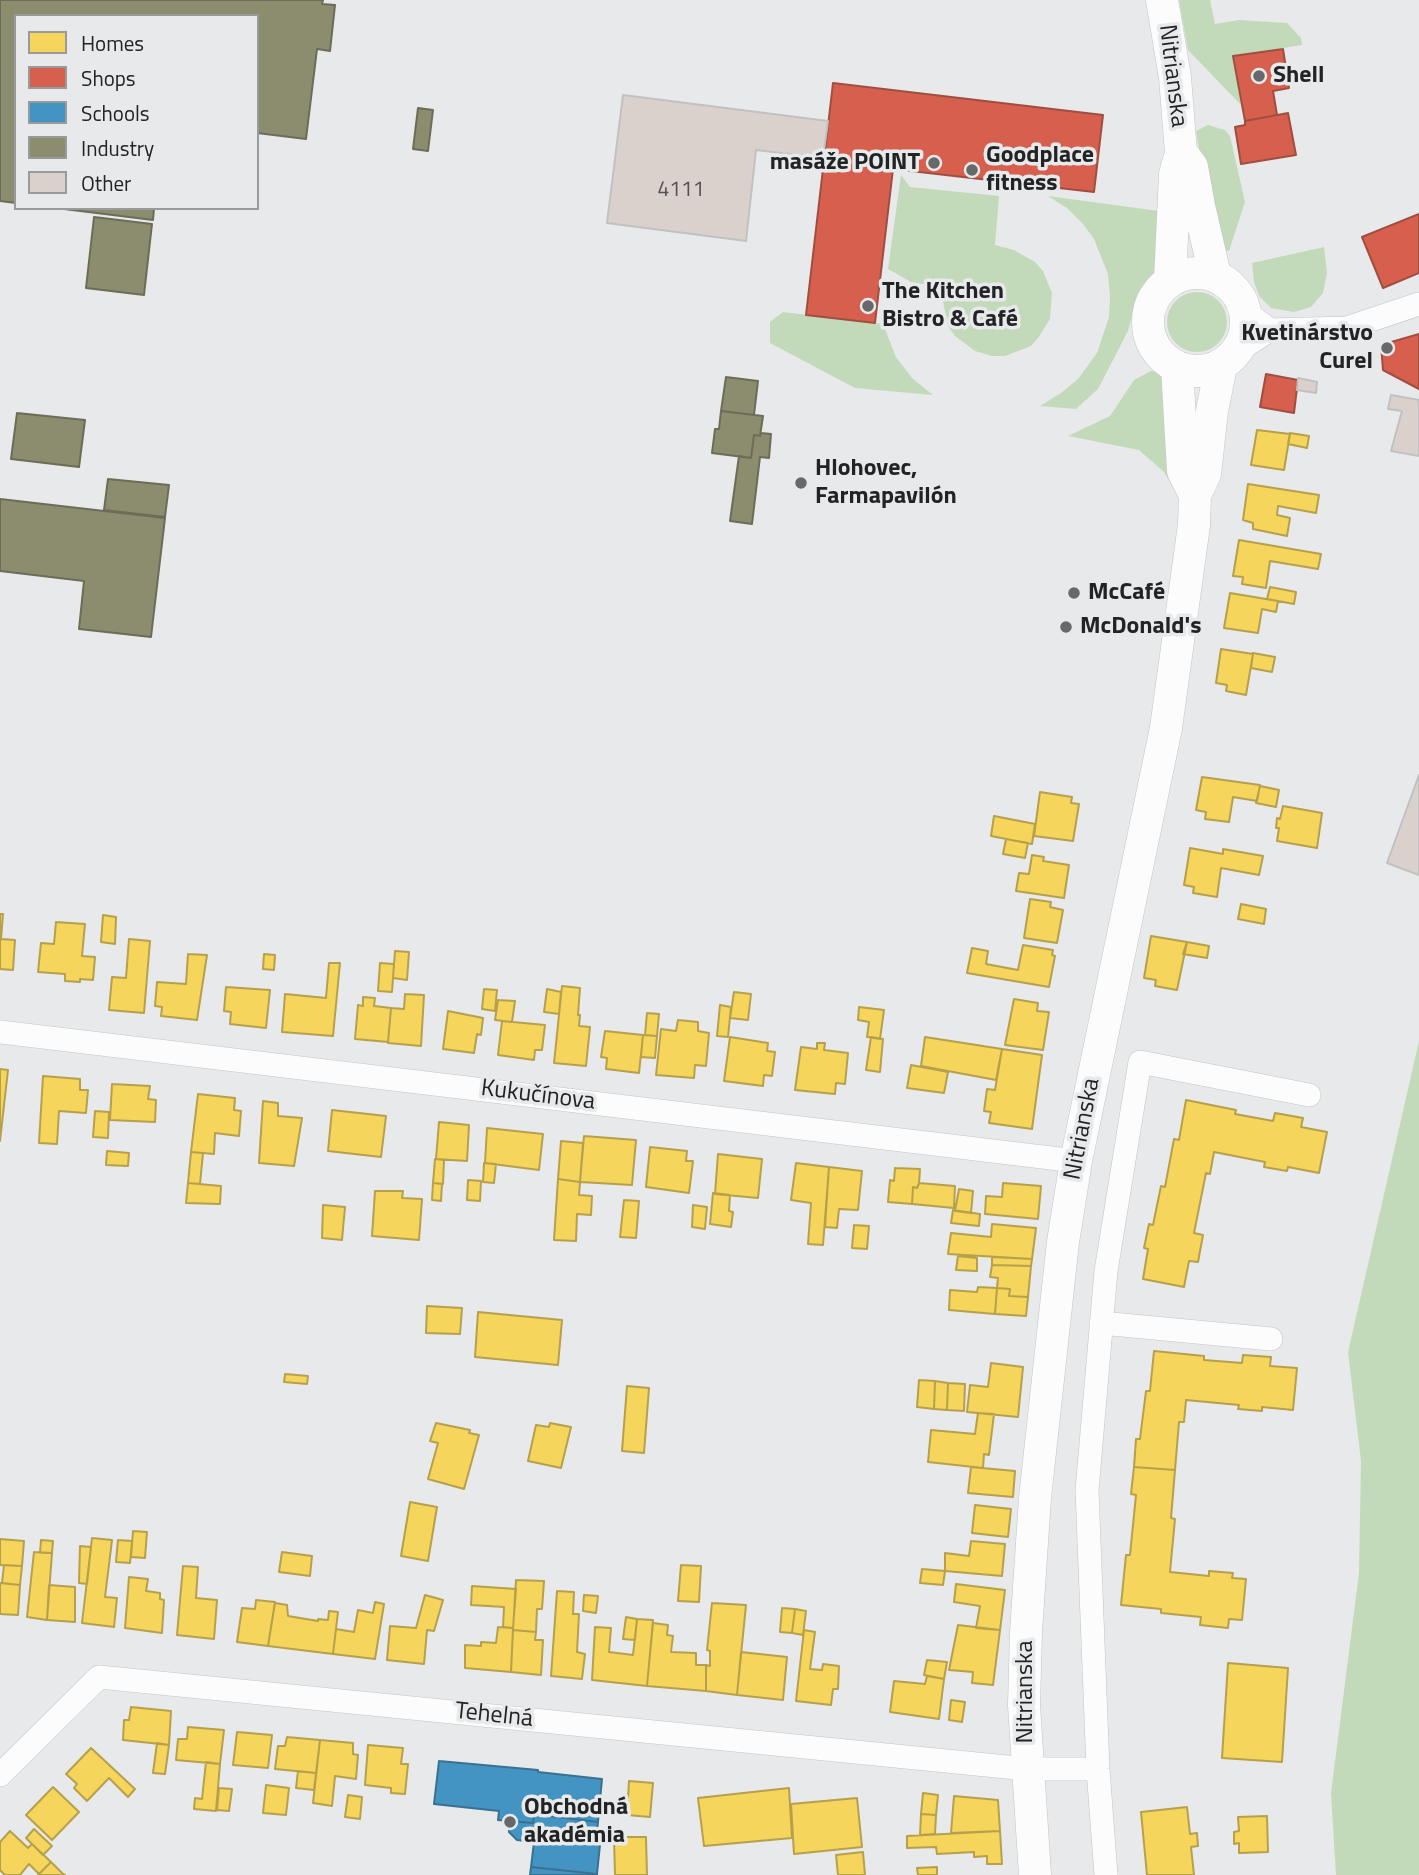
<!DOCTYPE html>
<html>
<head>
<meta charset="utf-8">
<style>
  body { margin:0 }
  #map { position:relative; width:1419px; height:1875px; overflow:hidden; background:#e8e9ea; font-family:"Titillium Web",sans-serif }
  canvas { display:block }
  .legend { position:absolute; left:14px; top:14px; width:245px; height:196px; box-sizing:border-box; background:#e7e9eb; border:2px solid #989a9b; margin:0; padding:9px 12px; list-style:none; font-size:21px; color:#222324 }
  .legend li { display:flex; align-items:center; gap:14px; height:35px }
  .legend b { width:35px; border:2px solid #989a9b }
</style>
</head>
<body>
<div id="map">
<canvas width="1419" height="1875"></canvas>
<ul class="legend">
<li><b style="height:19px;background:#f6d55c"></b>Homes</li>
<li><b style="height:19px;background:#d6604d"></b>Shops</li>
<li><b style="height:19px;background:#4393c3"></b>Schools</li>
<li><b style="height:19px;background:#8c8c6e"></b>Industry</li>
<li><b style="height:19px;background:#dad1cd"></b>Other</li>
</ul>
</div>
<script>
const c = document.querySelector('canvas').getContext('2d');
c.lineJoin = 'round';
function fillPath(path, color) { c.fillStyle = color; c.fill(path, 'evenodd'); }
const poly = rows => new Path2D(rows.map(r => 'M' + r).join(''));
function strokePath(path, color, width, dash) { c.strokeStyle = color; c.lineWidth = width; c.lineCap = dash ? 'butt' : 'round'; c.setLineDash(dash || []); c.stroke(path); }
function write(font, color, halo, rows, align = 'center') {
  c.font = font + ' "Titillium Web",sans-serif'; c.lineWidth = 7; c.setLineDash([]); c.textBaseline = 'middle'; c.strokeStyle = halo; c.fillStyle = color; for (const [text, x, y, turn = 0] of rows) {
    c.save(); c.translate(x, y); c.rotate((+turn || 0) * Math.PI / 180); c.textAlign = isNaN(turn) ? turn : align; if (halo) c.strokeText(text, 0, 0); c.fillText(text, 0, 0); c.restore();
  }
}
fillPath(poly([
  [1179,0,1210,0,1215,24,1239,20,1287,23,1301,38,1302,45,1233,56,1241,105,1188,50],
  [1208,125,1225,130,1230,136,1245,202,1229,251,1223,250,1208,204,1196,131],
  [901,175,910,187,999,196,995,245,1014,250,1035,262,1043,271,1052,293,1050,319,1038,338,1031,346,1005,356,992,356,975,351,955,336,948,326,940,287,911,282,888,269],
  [1048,196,1166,212,1169,255,1138,294,1128,331,1098,389,1076,409,1040,406,1061,393,1078,379,1097,353,1109,317,1110,296,1108,274,1094,239,1083,224,1067,208],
  [1324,247,1327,273,1323,293,1311,307,1294,312,1271,308,1259,296,1254,282,1252,263],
  '1167 322a30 30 0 1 1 60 0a30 30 0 1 1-60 0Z',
  [783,312,883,324,896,357,912,378,933,395,855,388,770,343,770,322],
  [1151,371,1158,372,1164,378,1176,470,1174,489,1164,472,1139,450,1068,436,1110,416,1134,380],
  [1419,1041,1419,1875,1336,1875,1331,1793,1359,1573,1361,1461,1348,1352]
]), '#c3daba');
const homes = poly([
  [1257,430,1290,434,1284,470,1251,465,1257,430],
  [1290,433,1309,436,1307,448,1288,444,1290,433],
  [1248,484,1319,495,1316,513,1278,506,1277,515,1290,518,1287,536,1253,529,1253,523,1243,520,1248,484],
  [1239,540,1321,554,1318,569,1270,561,1266,588,1242,584,1243,577,1233,576,1239,540],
  [1270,587,1296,592,1294,604,1267,599,1270,587],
  [1230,593,1278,601,1276,612,1262,609,1258,633,1224,628,1230,593],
  [1221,649,1253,654,1246,695,1226,691,1227,685,1216,683,1221,649],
  [1253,653,1275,657,1272,672,1251,668,1253,653],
  [1202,777,1260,785,1257,801,1233,797,1229,822,1205,819,1206,812,1196,810,1202,777],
  [1260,786,1279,790,1276,807,1256,803,1260,786],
  [1040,792,1072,797,1071,803,1079,804,1073,841,1034,836,1040,792],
  [1283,806,1322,813,1317,848,1277,841,1279,828,1276,828,1277,818,1280,819,1283,806],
  [994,816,1035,824,1032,844,991,836,994,816],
  [1006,839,1028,843,1025,858,1003,854,1006,839],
  [1190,848,1223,854,1223,849,1263,856,1259,875,1221,868,1217,897,1193,893,1194,887,1184,885,1190,848],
  [1032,855,1044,857,1043,861,1069,865,1064,898,1016,891,1019,873,1029,874,1032,855],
  [1030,899,1051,902,1050,907,1063,910,1057,943,1024,938,1030,899],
  [1241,904,1266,909,1264,924,1238,919,1241,904],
  [0,914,3,914,1,939,15,940,13,970,0,969,0,914],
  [103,915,116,917,115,944,101,942,103,915],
  [56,922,85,924,82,956,95,957,93,980,80,979,80,982,65,981,65,974,38,972,41,943,54,944,56,922],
  [1151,936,1187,942,1177,990,1155,986,1156,980,1144,978,1151,936],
  [129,939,150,941,144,1013,109,1010,112,977,126,978,129,939],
  [1187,942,1209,946,1207,958,1183,954,1187,942],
  [1023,945,1053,950,1052,955,1055,956,1049,987,967,973,972,948,988,951,986,964,1018,970,1023,945],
  [395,951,409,952,407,980,393,978,395,951],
  [188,954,207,955,197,1020,161,1016,162,1007,155,1006,157,982,186,984,188,954],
  [264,954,275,955,274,970,263,969,264,954],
  [329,963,340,963,333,1036,282,1032,285,994,326,998,329,963],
  [380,963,394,964,392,992,378,991,380,963],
  [562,986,580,988,578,1015,580,1015,579,1026,590,1027,586,1066,554,1063,562,986],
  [226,987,270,990,266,1028,230,1024,231,1012,224,1011,226,987],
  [484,989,497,990,495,1011,482,1009,484,989],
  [547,989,561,992,559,1014,544,1012,547,989],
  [734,992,751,994,748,1020,730,1018,734,992],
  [405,994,424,995,421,1046,388,1043,391,1008,404,1009,405,994],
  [363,997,375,998,374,1006,391,1008,388,1042,355,1039,358,1005,363,1006,363,997],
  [1014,999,1038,1003,1037,1011,1049,1012,1043,1050,1005,1045,1014,999],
  [498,1000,515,1001,512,1022,495,1020,498,1000],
  [720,1005,731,1007,728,1037,717,1036,720,1005],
  [859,1007,884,1010,880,1039,867,1037,869,1022,858,1020,859,1007],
  [448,1011,483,1018,481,1035,477,1034,474,1053,443,1049,448,1011],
  [647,1013,659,1014,657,1036,645,1035,647,1013],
  [678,1020,698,1022,698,1031,709,1033,706,1066,695,1065,694,1078,656,1075,661,1029,676,1031,678,1020],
  [502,1021,545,1025,542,1050,535,1050,534,1060,498,1055,502,1021],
  [605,1031,643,1035,639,1073,606,1069,607,1058,601,1057,605,1031],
  [643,1035,657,1036,655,1058,641,1057,643,1035],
  [730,1037,768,1043,767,1051,775,1052,772,1076,764,1075,763,1086,724,1081,730,1037],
  [871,1037,883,1039,880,1072,866,1070,871,1037],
  [925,1037,1002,1049,996,1080,921,1066,925,1037],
  [817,1043,825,1043,824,1050,848,1053,845,1084,836,1083,835,1094,795,1090,801,1047,817,1049,817,1043],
  [1002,1049,1042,1055,1032,1129,989,1123,991,1112,984,1111,987,1089,995,1090,1002,1049],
  [911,1065,948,1072,944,1093,907,1088,911,1065],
  [0,1069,8,1070,0,1141,0,1069],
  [43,1076,80,1079,80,1090,88,1090,86,1113,59,1111,57,1144,39,1143,43,1076],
  [112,1084,150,1086,148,1099,156,1100,155,1122,110,1120,112,1084],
  [198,1094,235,1098,234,1110,241,1111,239,1136,215,1133,214,1154,191,1152,198,1094],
  [1186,1100,1236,1110,1235,1114,1273,1121,1275,1113,1303,1118,1301,1127,1327,1132,1319,1173,1288,1167,1287,1171,1264,1167,1265,1162,1214,1152,1210,1174,1206,1173,1194,1233,1203,1235,1198,1262,1189,1261,1184,1287,1143,1279,1148,1249,1144,1248,1149,1224,1153,1225,1161,1186,1165,1187,1174,1139,1179,1140,1186,1100],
  [263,1101,278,1103,278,1116,302,1118,294,1166,259,1163,263,1101],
  [332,1110,386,1116,381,1157,328,1151,332,1110],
  [95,1111,109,1112,108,1138,93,1137,95,1111],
  [439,1122,469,1125,467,1161,436,1159,439,1122],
  [487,1128,543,1134,539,1170,485,1163,487,1128],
  [584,1136,636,1140,632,1185,580,1182,584,1136],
  [561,1141,583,1143,580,1182,558,1179,561,1141],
  [650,1147,687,1151,686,1161,693,1161,689,1193,646,1187,650,1147],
  [107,1151,129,1153,128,1166,106,1165,107,1151],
  [191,1152,203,1153,200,1184,188,1183,191,1152],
  [718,1154,762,1159,758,1198,715,1194,718,1154],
  [435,1159,444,1160,443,1184,433,1183,435,1159],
  [484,1163,496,1164,494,1183,483,1182,484,1163],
  [796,1163,829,1167,823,1245,808,1244,811,1203,791,1200,796,1163],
  [829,1167,862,1171,858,1210,839,1209,837,1228,825,1227,829,1167],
  [895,1168,920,1169,919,1184,917,1188,913,1187,912,1204,888,1202,890,1180,894,1181,895,1168],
  [558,1179,580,1182,579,1195,592,1196,591,1215,577,1214,576,1241,554,1240,558,1179],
  [468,1180,481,1181,480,1201,467,1200,468,1180],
  [188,1183,221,1186,220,1204,186,1203,188,1183],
  [433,1183,442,1184,441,1201,432,1200,433,1183],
  [919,1183,955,1186,954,1208,912,1204,913,1187,917,1188,919,1183],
  [1003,1183,1041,1186,1038,1219,985,1214,986,1196,1002,1197,1003,1183],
  [959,1189,973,1191,971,1213,955,1211,959,1189],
  [375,1191,403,1191,402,1198,422,1199,419,1240,372,1236,375,1191],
  [713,1193,730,1195,729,1211,733,1212,731,1227,710,1224,713,1193],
  [624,1200,639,1201,636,1238,620,1237,624,1200],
  [323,1205,345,1207,342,1240,322,1238,323,1205],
  [693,1205,707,1207,705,1229,692,1227,693,1205],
  [953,1210,980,1214,979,1226,951,1223,953,1210],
  [992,1224,1036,1228,1032,1259,948,1254,951,1233,991,1237,992,1224],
  [854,1225,869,1226,867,1249,852,1248,854,1225],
  [958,1256,977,1258,977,1271,956,1270,958,1256],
  [992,1257,1032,1259,1031,1266,992,1265,992,1257],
  [992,1265,1031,1266,1028,1297,1009,1296,1010,1289,997,1288,998,1278,990,1277,992,1265],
  [978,1287,997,1288,995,1314,949,1310,950,1290,977,1292,978,1287],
  [997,1288,1010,1289,1009,1296,1028,1297,1026,1316,995,1314,997,1288],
  [427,1306,462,1308,460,1334,426,1333,427,1306],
  [478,1312,562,1320,558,1365,475,1357,478,1312],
  [1154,1351,1204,1356,1204,1360,1242,1363,1243,1355,1271,1357,1270,1366,1297,1368,1293,1410,1262,1407,1262,1411,1238,1409,1239,1405,1186,1400,1184,1422,1179,1422,1175,1470,1134,1467,1136,1439,1140,1439,1146,1391,1150,1391,1154,1351],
  [991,1363,1023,1367,1018,1417,967,1412,970,1385,988,1387,991,1363],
  [285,1374,308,1376,307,1384,284,1382,285,1374],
  [919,1380,935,1381,934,1409,917,1407,919,1380],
  [935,1381,948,1383,947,1410,934,1409,935,1381],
  [948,1383,965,1384,964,1411,947,1410,948,1383],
  [627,1386,649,1388,644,1453,622,1451,627,1386],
  [978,1413,994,1414,989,1455,984,1454,983,1468,928,1462,931,1430,975,1434,978,1413],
  [436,1423,470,1430,469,1433,479,1435,464,1489,428,1479,438,1443,430,1441,436,1423],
  [550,1423,571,1427,561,1468,528,1461,536,1425,549,1427,550,1423],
  [971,1467,1015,1471,1013,1497,968,1493,971,1467],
  [1134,1467,1175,1470,1171,1518,1175,1519,1170,1572,1209,1576,1209,1571,1233,1573,1232,1578,1246,1579,1242,1620,1229,1619,1228,1628,1200,1625,1201,1617,1161,1613,1161,1609,1121,1605,1126,1555,1130,1555,1136,1495,1131,1494,1134,1467],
  [410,1502,437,1507,428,1561,401,1556,410,1502],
  [975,1505,1011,1509,1008,1537,972,1533,975,1505],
  [133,1531,147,1532,145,1558,131,1557,133,1531],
  [92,1538,112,1540,105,1597,117,1598,114,1627,82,1623,92,1538],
  [0,1539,24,1541,22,1566,0,1565,0,1539],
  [41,1540,53,1541,52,1553,40,1553,41,1540],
  [118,1540,132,1541,130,1563,116,1562,118,1540],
  [971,1541,1005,1544,1002,1576,945,1571,945,1553,969,1556,971,1541],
  [80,1546,91,1547,87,1584,79,1583,80,1546],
  [34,1552,52,1553,47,1620,27,1617,34,1552],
  [282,1552,312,1556,310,1576,279,1572,282,1552],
  [4,1565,22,1566,20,1585,2,1583,4,1565],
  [681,1565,701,1566,699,1602,678,1601,681,1565],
  [183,1566,198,1567,196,1598,217,1600,214,1639,177,1635,183,1566],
  [922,1569,945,1571,943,1585,920,1583,922,1569],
  [129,1577,148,1579,146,1591,160,1593,160,1599,164,1600,162,1633,125,1628,129,1577],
  [516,1580,544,1581,542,1609,537,1609,536,1632,513,1630,516,1580],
  [0,1583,20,1585,18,1615,0,1614,0,1583],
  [956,1584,1005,1590,1000,1630,976,1628,980,1606,954,1602,956,1584],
  [49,1585,75,1587,75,1622,47,1620,49,1585],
  [472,1586,516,1589,513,1628,503,1627,504,1607,471,1605,472,1586],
  [557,1591,574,1592,573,1614,579,1614,577,1652,585,1654,582,1679,551,1676,557,1591],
  [425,1595,443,1600,434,1631,427,1630,424,1664,387,1660,390,1626,416,1628,425,1595],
  [584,1595,598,1596,596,1613,583,1611,584,1595],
  [256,1600,275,1602,268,1646,237,1642,242,1608,255,1609,256,1600],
  [375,1602,384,1604,375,1659,333,1654,336,1629,354,1632,358,1610,373,1613,375,1602],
  [275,1603,287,1605,288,1616,318,1621,318,1619,328,1620,329,1611,338,1612,333,1654,268,1646,275,1603],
  [712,1603,746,1605,737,1695,706,1691,706,1665,710,1666,710,1651,707,1650,712,1603],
  [782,1608,795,1609,792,1633,780,1632,782,1608],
  [795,1609,806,1611,803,1635,792,1633,795,1609],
  [626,1617,637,1619,635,1640,623,1639,626,1617],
  [637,1619,653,1620,647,1686,592,1680,595,1627,611,1628,609,1652,633,1655,637,1619],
  [653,1623,668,1625,667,1635,673,1636,671,1652,696,1653,696,1665,706,1665,706,1691,647,1686,653,1623],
  [958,1625,1000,1630,993,1685,972,1683,973,1672,949,1670,958,1625],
  [498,1627,513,1628,511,1672,465,1668,465,1645,481,1646,481,1642,496,1643,498,1627],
  [513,1630,536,1632,535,1640,543,1640,541,1675,511,1672,513,1630],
  [804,1630,815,1632,810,1669,822,1670,823,1664,839,1666,838,1689,833,1689,831,1705,796,1701,804,1630],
  [741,1652,787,1657,783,1700,737,1695,741,1652],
  [927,1660,947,1662,944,1679,924,1675,927,1660],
  [1228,1663,1288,1668,1282,1762,1222,1758,1228,1663],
  [927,1676,944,1679,939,1719,890,1712,894,1681,925,1684,927,1676],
  [951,1700,965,1702,962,1722,949,1720,951,1700],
  [131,1707,171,1711,169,1745,123,1740,124,1720,129,1720,131,1707],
  [188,1727,224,1730,220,1764,176,1760,178,1739,187,1739,188,1727],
  [237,1732,272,1735,268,1768,233,1765,237,1732],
  [287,1737,320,1740,316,1773,275,1769,278,1746,285,1746,287,1737],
  [320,1740,353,1743,353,1754,358,1755,356,1779,335,1776,332,1806,313,1803,320,1740],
  [157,1743,169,1745,165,1774,153,1773,157,1743],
  [368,1745,403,1748,401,1764,408,1764,405,1794,391,1793,391,1788,365,1785,368,1745],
  [91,1748,135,1789,128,1797,109,1778,87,1801,74,1788,77,1784,66,1774,91,1748],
  [206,1762,220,1764,216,1811,194,1809,195,1798,202,1799,206,1762],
  [298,1771,316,1773,314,1790,296,1788,298,1771],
  [629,1781,653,1783,650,1817,627,1815,629,1781],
  [266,1785,289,1788,286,1815,263,1813,266,1785],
  [53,1787,79,1812,52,1840,26,1815,53,1787],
  [219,1788,232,1789,229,1811,217,1810,219,1788],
  [789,1788,792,1838,704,1846,698,1798,789,1788],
  [923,1793,938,1795,936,1815,921,1814,923,1793],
  [348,1795,362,1797,360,1819,345,1817,348,1795],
  [954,1796,998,1800,1000,1831,951,1833,954,1796],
  [857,1798,862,1847,794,1854,791,1804,857,1798],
  [1187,1807,1190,1834,1197,1833,1198,1846,1191,1847,1194,1875,1147,1875,1141,1812,1187,1807],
  [921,1814,936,1815,935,1834,920,1835,921,1814],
  [1267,1816,1268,1852,1239,1853,1239,1843,1234,1844,1234,1832,1239,1831,1238,1817,1267,1816],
  [34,1829,52,1846,43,1855,26,1838,34,1829],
  [10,1831,28,1848,32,1844,51,1862,39,1874,29,1864,20,1875,5,1875,0,1870,0,1842,10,1831],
  [1000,1831,1002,1864,987,1864,987,1856,974,1857,974,1852,937,1854,936,1847,907,1848,907,1836,1000,1831],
  [614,1837,646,1837,647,1875,615,1875,614,1837],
  [863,1852,865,1875,838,1875,836,1855,863,1852],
  [51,1862,62,1873,65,1875,38,1875,51,1862],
  [937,1867,937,1875,918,1875,917,1868,937,1867]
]);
fillPath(homes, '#f6d55c');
strokePath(homes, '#b6a04b', 2);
const shops = poly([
  [1283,49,1289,88,1273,91,1277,115,1245,121,1233,56,1283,49],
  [833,83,1103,115,1094,192,893,169,875,323,806,315,833,83],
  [1288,113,1296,155,1241,164,1235,127,1245,125,1245,121,1288,113],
  [1419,214,1419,273,1383,288,1362,237,1419,214],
  [1419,334,1419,389,1383,370,1381,345,1419,334],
  [1266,374,1298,380,1294,413,1260,407,1266,374]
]);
fillPath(shops, '#d6604d');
strokePath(shops, '#a04e41', 2);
const schools = poly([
  [439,1761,538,1770,538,1772,602,1779,598,1822,534,1814,533,1823,498,1820,499,1811,434,1804,439,1761],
  [534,1814,598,1822,597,1834,601,1835,597,1874,531,1867,534,1842,517,1840,509,1832,510,1821,533,1823,534,1814],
  [531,1867,597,1874,597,1875,530,1875,531,1867]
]);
fillPath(schools, '#4393c3');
strokePath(schools, '#397193', 2);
const industry = poly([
  [0,0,323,0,322,4,335,5,330,51,317,49,306,139,257,133,257,16,16,16,16,203,0,201,0,0],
  [418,108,433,110,428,151,413,149,418,108],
  [56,208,154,208,153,220,56,208],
  [94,217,152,224,144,295,86,288,94,217],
  [726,377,758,381,754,415,721,411,726,377],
  [721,411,763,416,760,436,754,435,751,458,712,453,715,429,719,429,721,411],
  [17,413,85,420,79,467,11,459,17,413],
  [761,433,771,434,769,458,760,457,752,524,730,521,739,456,751,458,754,435,760,436,761,433],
  [108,479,169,485,165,517,104,510,108,479],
  [0,499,165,518,151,637,79,629,84,581,0,571,0,499]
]);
fillPath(industry, '#8c8c6e');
strokePath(industry, '#6c6c58', 2);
const building = poly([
  [623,95,828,121,823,158,756,150,746,241,607,223,623,95],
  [1298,378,1317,382,1316,393,1297,390,1298,378],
  [1391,395,1419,400,1419,456,1391,451,1402,411,1388,409,1391,395],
  [1419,775,1419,875,1387,863,1419,775]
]);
fillPath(building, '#dad1cd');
strokePath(building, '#c2c1c1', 2);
const street = poly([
  [1246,312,1270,330],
  [1238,351,1270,330,1347,328,1419,304],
  [0,1032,1076,1161],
  [1101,1323,1271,1339],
  [0,1775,99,1677,1027,1769,1098,1769],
  [1106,1875,1098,1769,1087,1490,1106,1271,1140,1062,1309,1095]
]);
const secondary = poly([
  [1162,0,1175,77,1181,153,1175,174,1170,280],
  [1184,156,1192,167,1199,206,1215,275],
  '1148 322a49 49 0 1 1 98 0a49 49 0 1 1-98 0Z',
  [1177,367,1183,471,1195,495],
  [1035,1875,1024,1705,1026,1632,1035,1498,1063,1242,1076,1161,1166,728,1194,525,1195,495,1205,474,1212,411,1221,366]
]);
strokePath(street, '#c3c4c5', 24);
strokePath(secondary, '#c3c4c5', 33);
strokePath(street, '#fcfcfc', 23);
strokePath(secondary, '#fcfcfc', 32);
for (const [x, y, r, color] of [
  [1259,76,7,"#676869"],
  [934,163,7,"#676869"],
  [972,170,7,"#676869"],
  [868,306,7,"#676869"],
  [1387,348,7,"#676869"],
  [801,483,7,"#676869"],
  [1074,593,7,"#676869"],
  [1066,627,7,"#676869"],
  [510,1822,7,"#676869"]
]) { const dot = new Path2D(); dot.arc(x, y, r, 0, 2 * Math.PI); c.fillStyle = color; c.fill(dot); strokePath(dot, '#e7e9eb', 2.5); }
write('21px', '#535151', null, [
  ["4111",681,191]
]);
write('24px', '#222324', '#e7e9eb', [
  ["Nitrianska",1172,76,83],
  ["Kukučínova",538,1096,7],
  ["Nitrianska",1083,1129,-79],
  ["Nitrianska",1026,1692,-90],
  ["Tehelná",494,1716,6]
]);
write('bold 24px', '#222324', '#e7e9eb', [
  ["Shell",1273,76],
  ["Goodplace",986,156],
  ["fitness",986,184],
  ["masáže POINT",920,163,"right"],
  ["The Kitchen",882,292],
  ["Bistro & Café",882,320],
  ["Kvetinárstvo",1373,334,"right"],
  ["Curel",1373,362,"right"],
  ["Hlohovec,",815,469],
  ["Farmapavilón",815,497],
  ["McCafé",1088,593],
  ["McDonald's",1080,627],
  ["Obchodná",524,1808],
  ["akadémia",524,1836]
], 'left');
</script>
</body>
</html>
